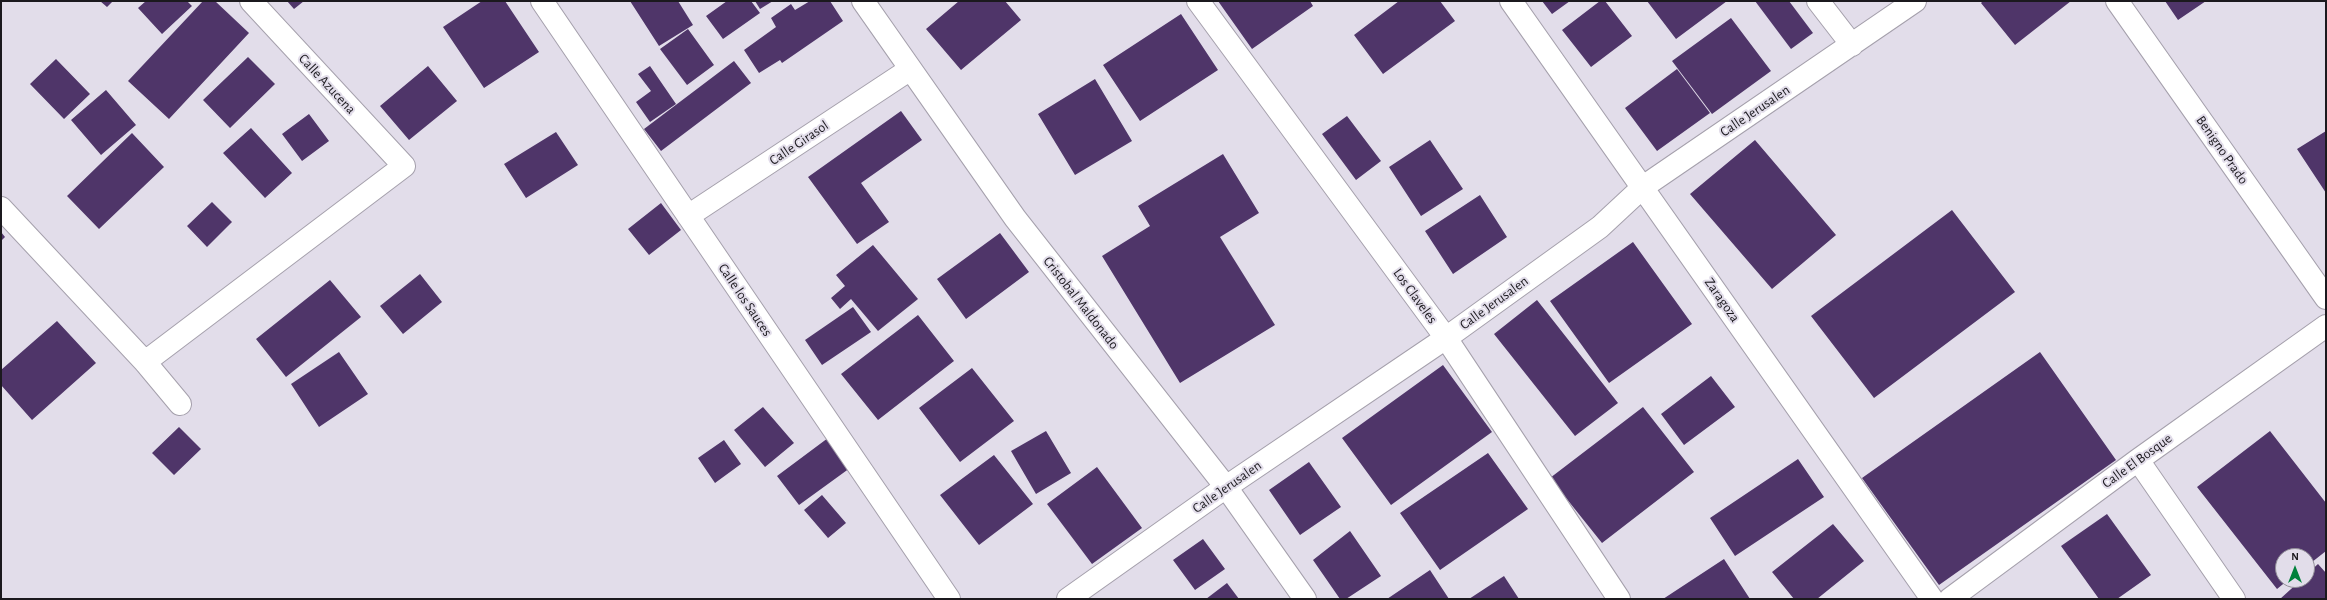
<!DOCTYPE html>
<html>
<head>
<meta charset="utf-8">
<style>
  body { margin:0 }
  #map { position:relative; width:2327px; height:600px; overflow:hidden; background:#e2ddea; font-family:"Alegreya Sans",sans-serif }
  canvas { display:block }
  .frame { position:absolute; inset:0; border:2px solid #1b191e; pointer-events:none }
  .north { position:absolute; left:2275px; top:548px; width:40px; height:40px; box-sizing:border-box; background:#e2ddea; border:1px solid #928f98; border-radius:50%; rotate:0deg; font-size:11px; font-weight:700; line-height:16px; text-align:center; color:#1b191e }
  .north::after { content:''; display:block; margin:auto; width:14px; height:18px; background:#00813b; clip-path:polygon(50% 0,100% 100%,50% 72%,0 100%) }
</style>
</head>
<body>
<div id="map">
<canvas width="2327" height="600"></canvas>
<div class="frame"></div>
<div class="north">N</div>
</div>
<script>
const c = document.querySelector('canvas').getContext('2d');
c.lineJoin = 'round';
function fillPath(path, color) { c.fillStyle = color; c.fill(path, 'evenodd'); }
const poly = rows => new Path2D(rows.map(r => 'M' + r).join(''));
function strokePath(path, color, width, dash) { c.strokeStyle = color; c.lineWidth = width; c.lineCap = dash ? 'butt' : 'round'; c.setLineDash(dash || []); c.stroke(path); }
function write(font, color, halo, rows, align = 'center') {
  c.font = font + ' "Alegreya Sans",sans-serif'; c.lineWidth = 4; c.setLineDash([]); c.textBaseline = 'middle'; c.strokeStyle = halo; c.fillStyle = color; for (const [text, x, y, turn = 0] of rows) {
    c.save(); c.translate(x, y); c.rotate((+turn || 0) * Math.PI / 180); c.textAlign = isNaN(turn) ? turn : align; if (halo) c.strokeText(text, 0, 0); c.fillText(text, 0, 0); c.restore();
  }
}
fillPath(poly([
  [100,1,113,1,107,7],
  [146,1,187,1,192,6,162,34,138,8],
  [203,1,215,1,249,33,169,119,128,81],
  [287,1,304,1,294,9],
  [482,1,505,1,539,52,484,88,443,27],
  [630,1,678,1,693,25,659,46],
  [727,1,751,1,760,13,723,39,706,16],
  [755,1,773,1,760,9],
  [810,1,830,1,843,21,782,63,780,60,759,73,744,50,776,27,771,18,791,4,795,10],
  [959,1,1005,1,1021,20,961,70,926,29],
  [1218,1,1310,1,1313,6,1252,49],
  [1399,1,1440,1,1455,21,1383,74,1354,35],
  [1542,1,1570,1,1552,14],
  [1600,1,1605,1,1632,36,1591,67,1562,30],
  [1647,1,1727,1,1676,39],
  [1755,1,1789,1,1813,33,1791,49],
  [1983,1,2071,1,2015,45,1981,3],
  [2165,1,2206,1,2178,20],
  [1181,14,1218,70,1140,121,1103,65],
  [1731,18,1771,71,1712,114,1672,61],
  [688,29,714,65,687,85,660,49],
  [248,57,275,84,230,128,203,100],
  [56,59,90,94,64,119,30,84],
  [734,61,751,83,661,151,644,129],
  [428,66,457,101,409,140,380,106],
  [650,66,676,104,650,122,636,102,651,91,638,74],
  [1677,69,1710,113,1657,151,1625,108],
  [1095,79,1132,141,1075,175,1038,114],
  [106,90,136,125,101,155,71,120],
  [901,111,922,140,861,183,889,222,857,244,808,177],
  [309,114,329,141,302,161,282,134],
  [1347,116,1381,161,1356,180,1322,134],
  [251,128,292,173,265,198,223,153],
  [2326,131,2326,193,2297,149],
  [556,132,578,165,526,198,504,164],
  [132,133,164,167,99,229,67,196],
  [1430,140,1463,189,1421,216,1389,167],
  [1755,140,1836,235,1772,289,1690,194],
  [1223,154,1259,213,1220,237,1275,325,1180,383,1102,256,1150,226,1138,206],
  [1480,195,1507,237,1453,274,1425,231],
  [212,202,232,222,207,247,187,226],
  [661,203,681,230,649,255,628,229],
  [1952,210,2015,292,1874,398,1811,316],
  [1,232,5,237,1,241],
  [1000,233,1029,272,966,319,937,279],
  [1633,242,1692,324,1609,383,1550,301],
  [873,245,918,299,878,331,851,299,840,309,831,298,845,286,836,275],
  [420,274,442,302,403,334,380,306],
  [330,280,361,317,286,377,256,339],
  [1537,300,1618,403,1575,436,1494,334],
  [853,307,871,332,822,365,805,340],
  [918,315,954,361,878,420,841,374],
  [57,321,96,363,32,420,1,385,1,370],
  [339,352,368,394,319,427,291,384],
  [2040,352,2116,460,1939,585,1862,478],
  [1443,365,1492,432,1391,505,1342,438],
  [972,368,1014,421,960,462,919,408],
  [1711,376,1735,407,1684,445,1661,414],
  [763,407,794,443,765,467,734,430],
  [1643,407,1694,472,1602,543,1550,478],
  [179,427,201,449,174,475,152,453],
  [1046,431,1071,473,1036,494,1011,451],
  [2270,431,2326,503,2326,551,2307,566,2307,556,2283,556,2283,580,2288,580,2277,589,2197,487],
  [828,438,850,468,799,505,777,476],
  [724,440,741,464,715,483,698,458],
  [1488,453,1528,509,1440,570,1400,513],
  [994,455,1033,504,979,545,940,495],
  [1798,459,1824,497,1735,556,1710,518],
  [1309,462,1341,507,1300,535,1269,490],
  [1097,467,1142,528,1092,564,1047,504],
  [822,495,846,523,828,538,804,510],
  [2107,514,2151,575,2117,599,2099,599,2061,546],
  [1833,524,1864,561,1817,599,1794,599,1772,572],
  [1350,531,1381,576,1346,599,1340,599,1313,560],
  [1203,539,1225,569,1195,590,1173,560],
  [1724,559,1750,599,1663,599],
  [2318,564,2326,573,2326,599,2280,599,2301,580,2307,580,2307,574],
  [1430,570,1449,599,1387,599],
  [1504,576,1519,599,1469,599],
  [1227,583,1239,599,1206,599]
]), '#4f3569');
const minor = poly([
  [542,1,949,599],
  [863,1,1015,218,1226,487,1305,599],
  [1198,1,1446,338,1619,599],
  [1511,1,1932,599],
  [1818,1,1852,45],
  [2117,1,2326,298],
  [1,208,145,362,180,404],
  [688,216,909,70],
  [145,362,404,166,251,1],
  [2138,460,2234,599],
  [1068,599,1226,487,1446,338,1600,227,1643,187,1915,1],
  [1950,599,2138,460,2326,326]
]);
strokePath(minor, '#a5a0ac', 24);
strokePath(minor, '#fff', 22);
write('14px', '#1b191e', '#e2ddea', [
  ["Calle Azucena",327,84,47],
  ["Calle Jerusalen",1755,111,-34],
  ["Calle Girasol",799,143,-34],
  ["Benigno Prado",2222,150,55],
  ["Los Claveles",1415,296,54],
  ["Calle los Sauces",745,300,56],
  ["Zaragoza",1722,300,55],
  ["Cristobal Maldonado",1081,303,52],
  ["Calle Jerusalen",1494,303,-36],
  ["Calle El Bosque",2137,461,-36],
  ["Calle Jerusalen",1227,487,-35]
]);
</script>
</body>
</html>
